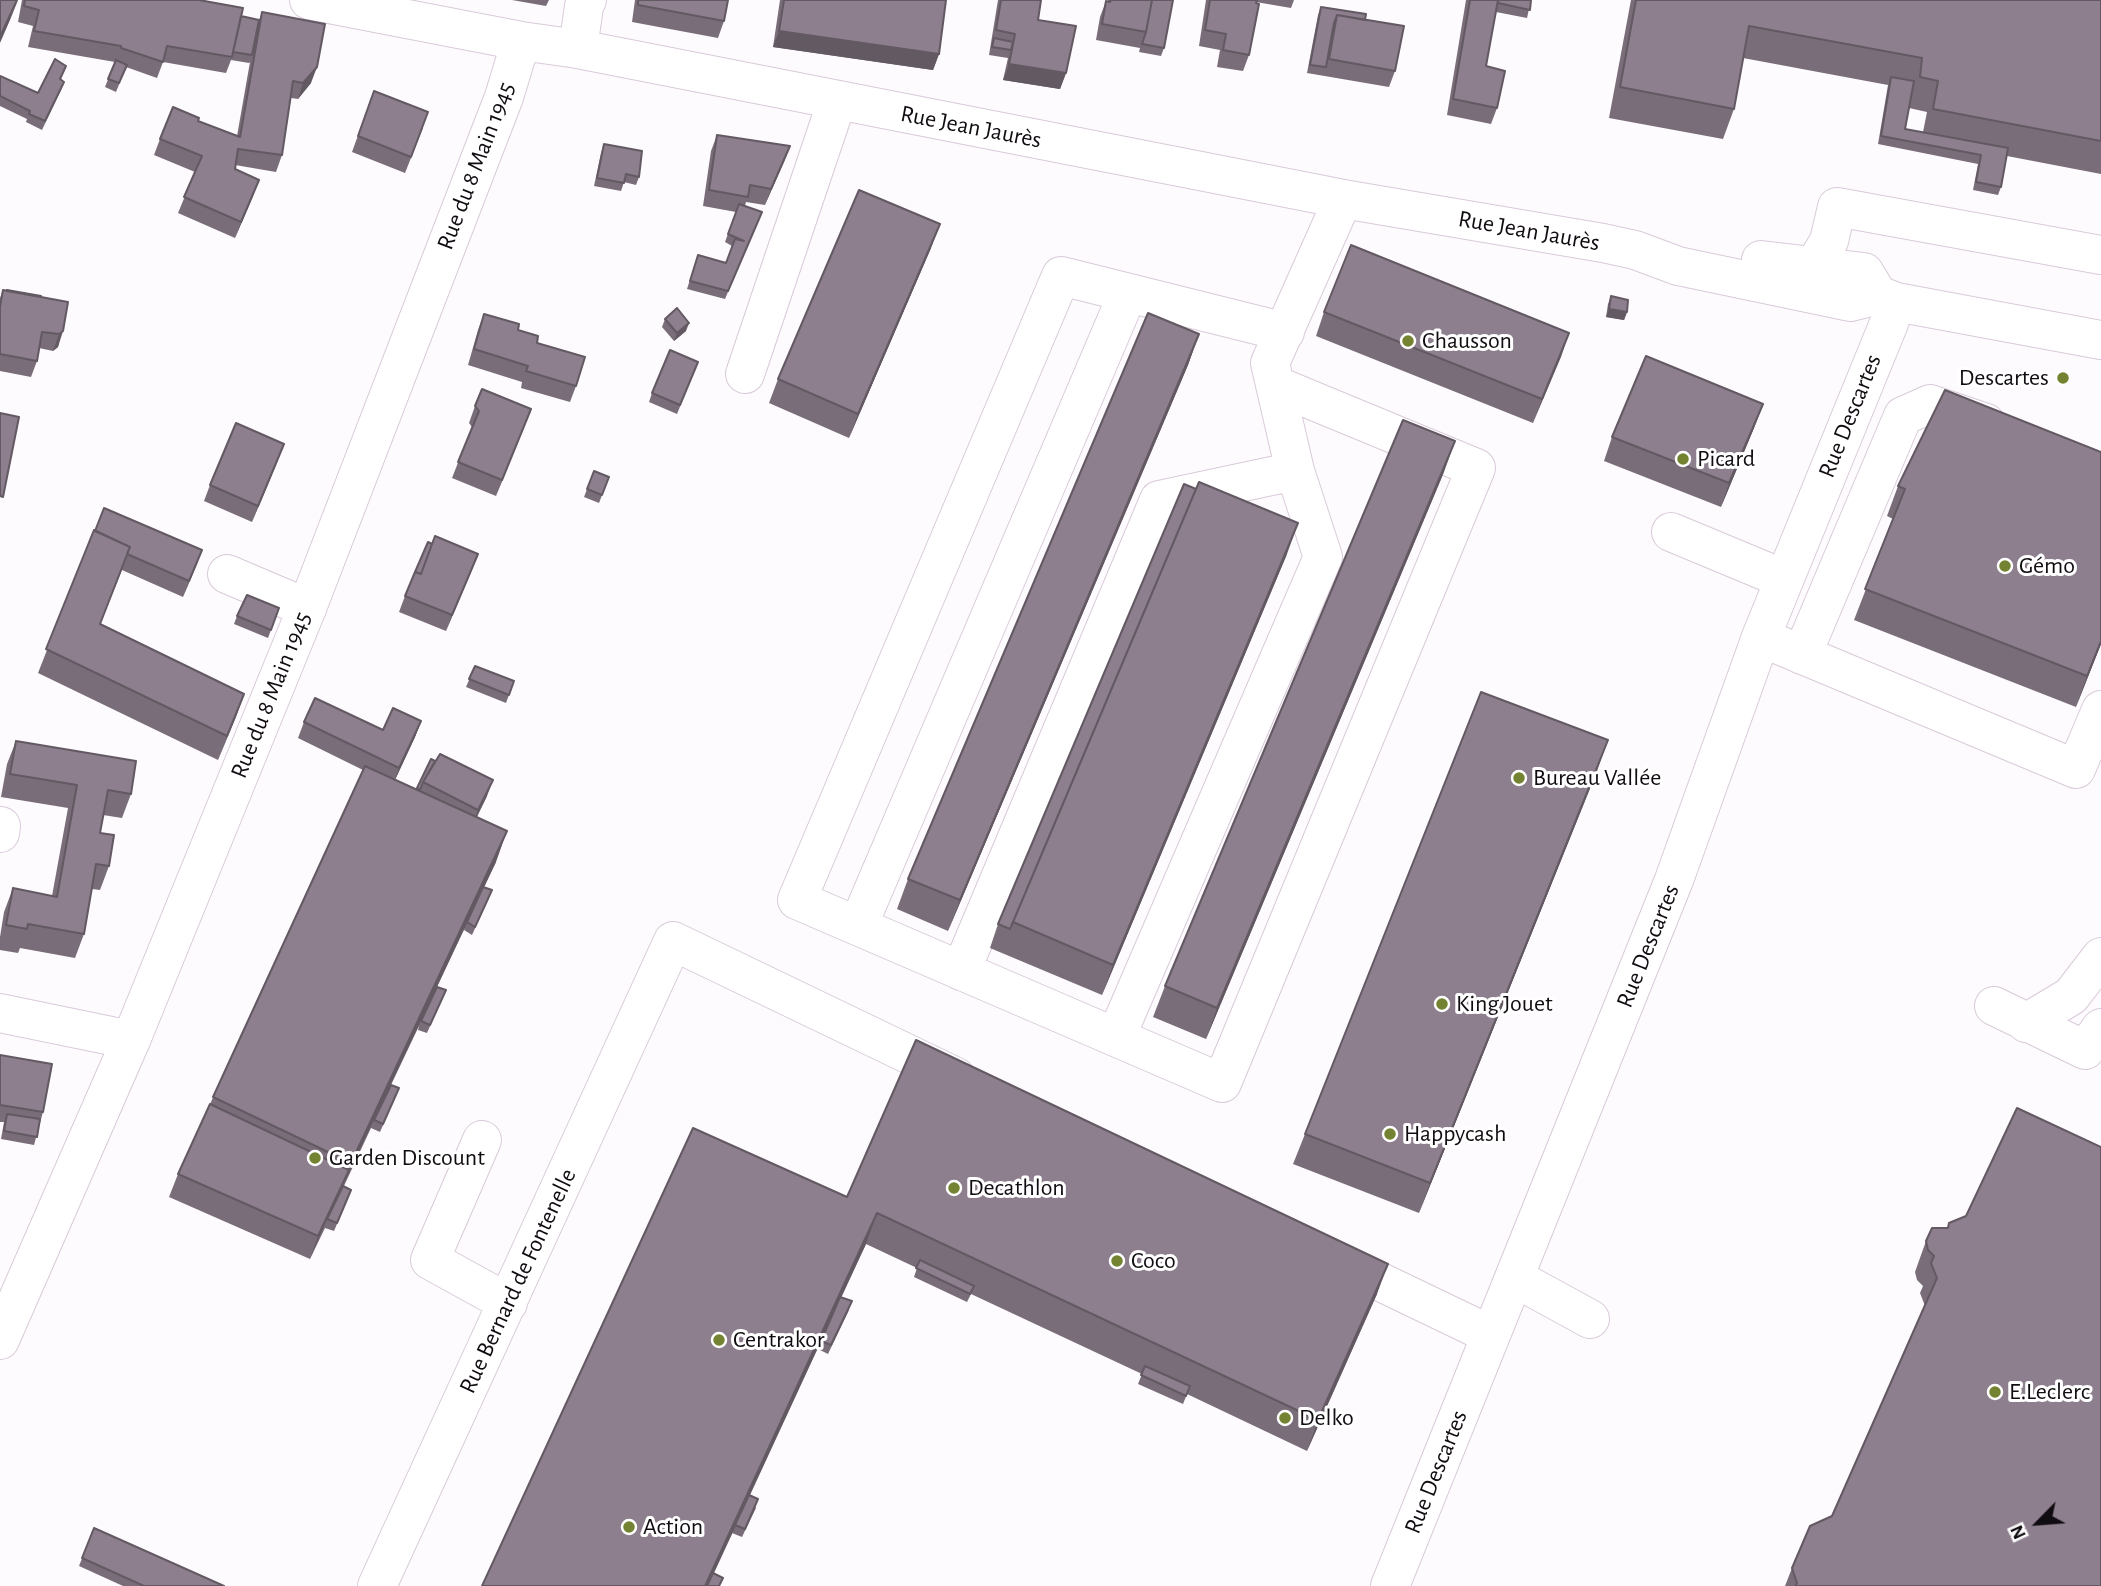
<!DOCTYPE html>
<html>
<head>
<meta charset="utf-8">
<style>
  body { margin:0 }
  #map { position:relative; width:2101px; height:1586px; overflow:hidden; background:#fefbfe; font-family:"Alegreya Sans",sans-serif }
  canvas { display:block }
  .north { position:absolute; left:2003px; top:1488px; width:70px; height:70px; -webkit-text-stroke:5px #fff; paint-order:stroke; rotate:245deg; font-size:19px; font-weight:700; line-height:28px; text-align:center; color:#110c11 }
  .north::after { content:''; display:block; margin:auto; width:24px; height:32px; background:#110c11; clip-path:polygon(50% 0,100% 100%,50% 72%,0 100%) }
</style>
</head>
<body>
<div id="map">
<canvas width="2101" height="1586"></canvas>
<div class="north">N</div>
</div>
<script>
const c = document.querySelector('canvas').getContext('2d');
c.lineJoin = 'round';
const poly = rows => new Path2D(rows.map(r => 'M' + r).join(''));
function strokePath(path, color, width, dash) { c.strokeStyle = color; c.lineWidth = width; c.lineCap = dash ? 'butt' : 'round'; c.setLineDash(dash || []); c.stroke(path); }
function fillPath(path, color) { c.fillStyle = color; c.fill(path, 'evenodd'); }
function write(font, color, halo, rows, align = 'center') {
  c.font = font + ' "Alegreya Sans",sans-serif'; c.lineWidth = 6; c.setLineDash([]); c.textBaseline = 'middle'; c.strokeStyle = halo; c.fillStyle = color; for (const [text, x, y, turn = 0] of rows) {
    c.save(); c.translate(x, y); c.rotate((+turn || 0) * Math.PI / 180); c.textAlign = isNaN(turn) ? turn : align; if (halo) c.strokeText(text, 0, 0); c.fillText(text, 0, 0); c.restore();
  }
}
const minor = poly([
  [578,49,584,6,587,0],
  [1814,266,1829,241,1837,207,2101,255],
  [745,374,837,101],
  [1275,385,1476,468,1222,1083,797,900,1061,276,1285,332],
  [1671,532,1784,579],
  [227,574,307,608],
  [1779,645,2076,769,2101,710],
  [1802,655,1903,416,1930,404,1986,423],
  [0,833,1,826],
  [858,926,1128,293],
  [961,971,1159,500,1295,471],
  [1994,1006,2085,1050,2101,1028],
  [0,1013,131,1040],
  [2026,1023,2071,996,2101,957],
  [1116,1037,1323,557,1295,471,1270,363,1343,199],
  [482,1140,430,1260,508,1303],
  [1335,1260,1491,1335],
  [1515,1278,1590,1319],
  [377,1586,673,941,956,1077],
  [1390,1586,1674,880,1761,637,1889,323,1896,302]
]);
const major = poly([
  [309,0,521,41,578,49,1343,199,1603,243,1635,250,1678,266,1850,302,1878,295,1896,302,2101,340],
  [1761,260,1864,272,1878,295],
  [0,1340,131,1040,307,608,504,97,521,41]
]);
strokePath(minor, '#d9cada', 40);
strokePath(major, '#d9cada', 40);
strokePath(minor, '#fff', 38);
strokePath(major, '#fff', 38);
fillPath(poly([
  [22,0,199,0,241,16,259,20,262,12,311,83,298,99,291,98,282,155,276,172,235,165,235,169,253,196,235,238,178,213,195,172,154,155,160,139,198,121,237,136,250,62,249,63,231,60,226,73,163,62,157,78,126,67,116,92,105,87,115,62,28,47,33,26,18,22],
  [512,0,549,0,546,6],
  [635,0,728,0,724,21,718,38,632,22],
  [780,0,946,0,939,54,933,70,773,47],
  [998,0,1041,0,1038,20,1066,73,1060,89,1003,80,1008,58,989,55],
  [1108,0,1173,0,1164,48,1161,56,1139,52,1140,48,1096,40,1100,17,1106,1,1108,1],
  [1206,0,1294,0,1291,8,1256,2,1249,55,1243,71,1217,67,1220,50,1199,46],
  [1466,0,1531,0,1527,18,1496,12,1486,66,1497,108,1491,124,1447,115],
  [1631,0,2101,0,2101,174,2007,156,2001,187,1998,195,1973,190,1978,164,1878,144,1888,85,1743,58,1734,109,1723,139,1609,118],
  [1909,108,1927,112,1923,132,1905,129],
  [1321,7,1365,20,1395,71,1389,87,1307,73,1318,15],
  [66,66,61,79,64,82,61,90,42,130,26,122,27,119,0,106,0,76,38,93],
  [374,91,423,128,405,173,352,152],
  [717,135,790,146,765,205,746,202,745,206,762,212,725,299,687,289,698,255,726,263,732,246,725,242,736,212,703,206,711,151],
  [604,144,639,177,636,185,624,182,621,191,594,186,601,153],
  [931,248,849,438,769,403,778,379],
  [3,290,68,302,58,347,53,351,39,348,37,361,31,377,0,371,0,298],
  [1611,296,1627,312,1624,320,1606,317,1608,304],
  [1324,312,1569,333,1533,423,1316,336],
  [484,314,518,330,537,343,576,386,570,402,521,388,522,382,468,365,478,330],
  [665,319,686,331,674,341,662,327],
  [1199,334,1188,365,948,931,897,909,908,879],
  [698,362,677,414,649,402,652,393],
  [1945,390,2101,644,2076,707,1854,620,1893,519,1887,516,1898,486],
  [1763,404,1754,428,1721,507,1604,461,1612,437],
  [475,406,531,409,496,496,452,478,472,427,469,423],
  [278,460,252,522,204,501,210,485],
  [594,471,609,477,599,503,584,497],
  [1444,472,1206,1039,1153,1017,1165,986],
  [94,530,196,566,183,597,122,570,100,624,244,694,218,760,38,673],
  [432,544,478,554,446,631,399,612,405,596],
  [1287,554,1102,995,990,948,998,924],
  [279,608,268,638,234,624,237,616],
  [475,666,514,681,506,703,466,687],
  [421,721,415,737,395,780,416,790,431,759,487,796,477,817,496,862,484,887,489,898,472,935,464,930,465,927,437,987,446,990,427,1033,418,1030,419,1026,391,1085,396,1096,380,1132,371,1128,344,1186,348,1198,334,1231,325,1228,310,1259,169,1197,178,1174,363,770,298,738,304,722,383,730],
  [16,741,131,794,122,818,103,815,100,833,109,866,100,890,92,889,84,934,75,958,20,948,18,953,0,950,0,937,4,912,13,888,52,896,68,808,1,797,7,764],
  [1597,771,1419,1213,1293,1164,1305,1134],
  [0,1055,43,1112,34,1145,1,1139,4,1122,0,1122],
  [847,1197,1377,1294,1307,1451,1187,1394,1183,1404,1138,1384,1142,1374,971,1294,967,1302,914,1277,917,1268,866,1244,841,1297,849,1310,828,1354,818,1349,819,1345,749,1496,756,1508,742,1537,732,1533,733,1530,713,1574,482,1586],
  [1966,1216,2101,1586,1785,1586,1792,1568,1832,1516,1925,1306,1920,1293,1923,1286,1917,1280,1915,1272,1926,1241,1947,1228,1949,1223],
  [94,1528,224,1586,123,1586,79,1566]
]), '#796d7a');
fillPath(poly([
  [18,0,10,20,0,43,0,37],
  [779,31,939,54,933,70,773,47],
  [1009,64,1066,73,1060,89,1003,80],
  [317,67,311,83,298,99,303,83],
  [790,146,784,162,765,205,771,189],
  [259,180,253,196,235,238,241,222],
  [940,224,931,248,849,438,858,414],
  [1609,309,1627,312,1624,320,1606,317],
  [689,323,686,331,674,341,677,333],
  [63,331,58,347,53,351,59,334],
  [1569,333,1561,357,1533,423,1542,399],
  [1199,334,1188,365,948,931,960,900],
  [1763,404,1754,428,1721,507,1729,483],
  [531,409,525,425,496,496,502,480],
  [1455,441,1444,472,1206,1039,1217,1008],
  [284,444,278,460,252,522,258,506],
  [1298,523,1287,554,1102,995,1113,965],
  [202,550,196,566,183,597,189,581],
  [478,554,472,570,446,631,452,615],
  [2101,641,2101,644,2076,707,2087,676],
  [244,694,236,717,218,760,227,736],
  [421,721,415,737,393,784,399,768],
  [1608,740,1597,771,1419,1213,1430,1183],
  [493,780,487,796,472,826,478,810],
  [507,831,496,862,327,1219,310,1259,318,1236,351,1163],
  [877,1213,866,1244,708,1586,705,1586],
  [1388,1264,1377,1294,1307,1451,1318,1420]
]), '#635963');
const building = poly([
  [0,0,17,0,0,37,0,0],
  [25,0,199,0,243,8,232,57,167,46,163,62,121,48,121,46,34,31,39,10,24,6,25,0],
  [638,0,728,0,724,21,638,5,638,0],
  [784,0,946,0,939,54,779,31,784,0],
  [1001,0,1041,0,1038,20,1076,26,1066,73,1009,64,1015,34,996,30,1001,0],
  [1111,0,1152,0,1146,32,1102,24,1106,1,1110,2,1111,0],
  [1152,0,1173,0,1164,48,1142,44,1146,32,1152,0],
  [1210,0,1257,0,1256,3,1259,4,1249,55,1223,50,1226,34,1205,30,1210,0],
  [1470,0,1498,0,1486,66,1505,71,1497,108,1453,99,1470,0],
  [1498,0,1531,0,1530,10,1498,3,1498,0],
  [1636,0,2101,0,2101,141,1933,109,1938,81,1920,77,1922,58,1749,26,1734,109,1620,87,1636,0],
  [1321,7,1366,14,1365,20,1337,15,1334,23,1326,67,1310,65,1321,7],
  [262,12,325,24,317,67,303,83,293,81,282,155,238,149,235,169,259,180,241,222,184,197,202,156,160,139,173,107,199,118,198,121,240,137,262,12],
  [1337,15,1404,26,1395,71,1329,59,1337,15],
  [241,16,259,20,252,55,233,52,241,16],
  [994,38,1013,42,1011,50,992,47,994,38],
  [55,59,66,66,60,79,64,82,45,121,29,114,30,111,0,96,0,76,38,93,55,59],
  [116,60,127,65,119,83,108,79,116,60],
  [1891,77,1914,81,1905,129,2008,148,2001,187,1976,182,1981,155,1881,136,1891,77],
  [374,91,428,112,411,157,358,136,374,91],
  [717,135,790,146,771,189,750,185,748,197,709,190,717,135],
  [604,144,642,151,639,177,626,174,624,183,597,178,604,144],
  [859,190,940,224,858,414,778,379,859,190],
  [739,204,762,212,728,291,690,281,698,255,726,263,735,239,744,241,728,234,739,204],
  [1351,245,1569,333,1542,399,1324,312,1351,245],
  [3,290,68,302,63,331,59,334,42,332,37,361,0,354,0,307,3,290],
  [7,290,41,296,41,297,7,291,7,290],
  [1611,296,1628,300,1627,312,1609,309,1611,296],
  [677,308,689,323,677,333,665,319,677,308],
  [1148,313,1199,334,960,900,908,879,1148,313],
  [484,314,519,324,518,330,538,336,537,343,585,357,576,386,526,371,528,366,474,349,484,314],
  [670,350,698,362,680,405,652,393,670,350],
  [1646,356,1763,404,1729,483,1612,437,1646,356],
  [482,389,531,409,502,480,458,462,479,411,475,406,482,389],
  [1945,390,2101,452,2101,641,2087,676,1865,589,1905,489,1898,486,1945,390],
  [0,413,19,417,3,497,0,496,0,413],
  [1403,420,1455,441,1217,1008,1165,986,1403,420],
  [236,423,284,444,258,506,210,485,236,423],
  [594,471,609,477,602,495,587,489,594,471],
  [1199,482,1298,523,1113,965,1013,922,1199,482],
  [1184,484,1196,489,1010,929,998,924,1184,484],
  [104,508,202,550,189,581,127,554,130,547,95,531,104,508],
  [94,530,130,547,100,624,244,694,227,736,46,649,94,530],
  [435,536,478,554,452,615,405,596,415,572,421,574,435,536],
  [428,542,432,544,421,574,415,572,428,542],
  [247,595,279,608,271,630,237,616,247,595],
  [475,666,514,681,509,695,469,679,475,666],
  [1481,692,1608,740,1430,1183,1305,1134,1481,692],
  [315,698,383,730,393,708,421,721,399,768,304,722,315,698],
  [16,741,136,761,131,794,108,790,100,833,114,835,109,866,96,864,84,934,28,924,27,929,6,925,13,888,57,897,77,785,10,774,16,741],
  [440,754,493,780,478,810,423,782,440,754],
  [431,759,435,761,423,782,420,790,417,788,431,759],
  [365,766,507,831,351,1163,213,1097,365,766],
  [483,887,492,890,475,927,467,922,483,887],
  [437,987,446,990,430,1025,421,1021,437,987],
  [916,1040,1388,1264,1318,1420,877,1213,705,1586,482,1586,693,1128,847,1197,916,1040],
  [0,1055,52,1064,43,1112,0,1105,0,1055],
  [391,1085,399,1088,383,1124,374,1120,391,1085],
  [210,1104,349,1170,318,1236,178,1174,210,1104],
  [2017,1108,2101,1147,2101,1586,1795,1586,1797,1583,1792,1568,1810,1526,1832,1516,1937,1278,1931,1263,1934,1256,1928,1250,1926,1241,1932,1228,1948,1228,1949,1223,1966,1216,2017,1108],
  [7,1114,40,1119,37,1137,4,1131,7,1114],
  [343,1186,351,1190,337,1223,327,1219,343,1186],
  [920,1260,974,1286,970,1294,916,1268,920,1260],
  [840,1297,852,1301,831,1345,821,1341,840,1297],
  [1145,1366,1190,1386,1186,1396,1141,1375,1145,1366],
  [749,1495,758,1499,745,1529,735,1525,749,1495],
  [94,1528,224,1586,144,1586,82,1558,94,1528],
  [713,1573,723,1578,719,1586,707,1586,713,1573]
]);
fillPath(building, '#8d7f8e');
strokePath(building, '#635963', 2);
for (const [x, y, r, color] of [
  [1408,341,7,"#738331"],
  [2063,378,7,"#738331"],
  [1683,459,7,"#738331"],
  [2005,566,7,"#738331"],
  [1519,778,7,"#738331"],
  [1442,1004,7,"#738331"],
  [1390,1134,7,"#738331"],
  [315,1158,7,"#738331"],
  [954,1188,7,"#738331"],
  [1117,1261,7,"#738331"],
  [719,1340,7,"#738331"],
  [1995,1392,7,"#738331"],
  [1285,1418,7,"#738331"],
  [629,1527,7,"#738331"]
]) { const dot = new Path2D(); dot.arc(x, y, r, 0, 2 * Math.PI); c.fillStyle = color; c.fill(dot); strokePath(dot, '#fff', 2.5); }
write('24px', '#110c11', '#fff', [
  ["Rue Jean Jaurès",971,127,11],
  ["Rue du 8 Main 1945",476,166,-69],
  ["Rue Jean Jaurès",1529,231,10],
  ["Rue Descartes",1850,416,-68],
  ["Rue du 8 Main 1945",271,695,-68],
  ["Rue Descartes",1648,946,-68],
  ["Rue Bernard de Fontenelle",518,1281,-65],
  ["Rue Descartes",1436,1472,-68]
]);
write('24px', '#110c11', '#fff', [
  ["Chausson",1422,341],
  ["Descartes",2049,378,"right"],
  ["Picard",1697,459],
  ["Gémo",2019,566],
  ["Bureau Vallée",1533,778],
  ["King Jouet",1456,1004],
  ["Happycash",1404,1134],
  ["Garden Discount",329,1158],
  ["Decathlon",968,1188],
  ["Coco",1131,1261],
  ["Centrakor",733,1340],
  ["E.Leclerc",2009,1392],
  ["Delko",1299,1418],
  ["Action",643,1527]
], 'left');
</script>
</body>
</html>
